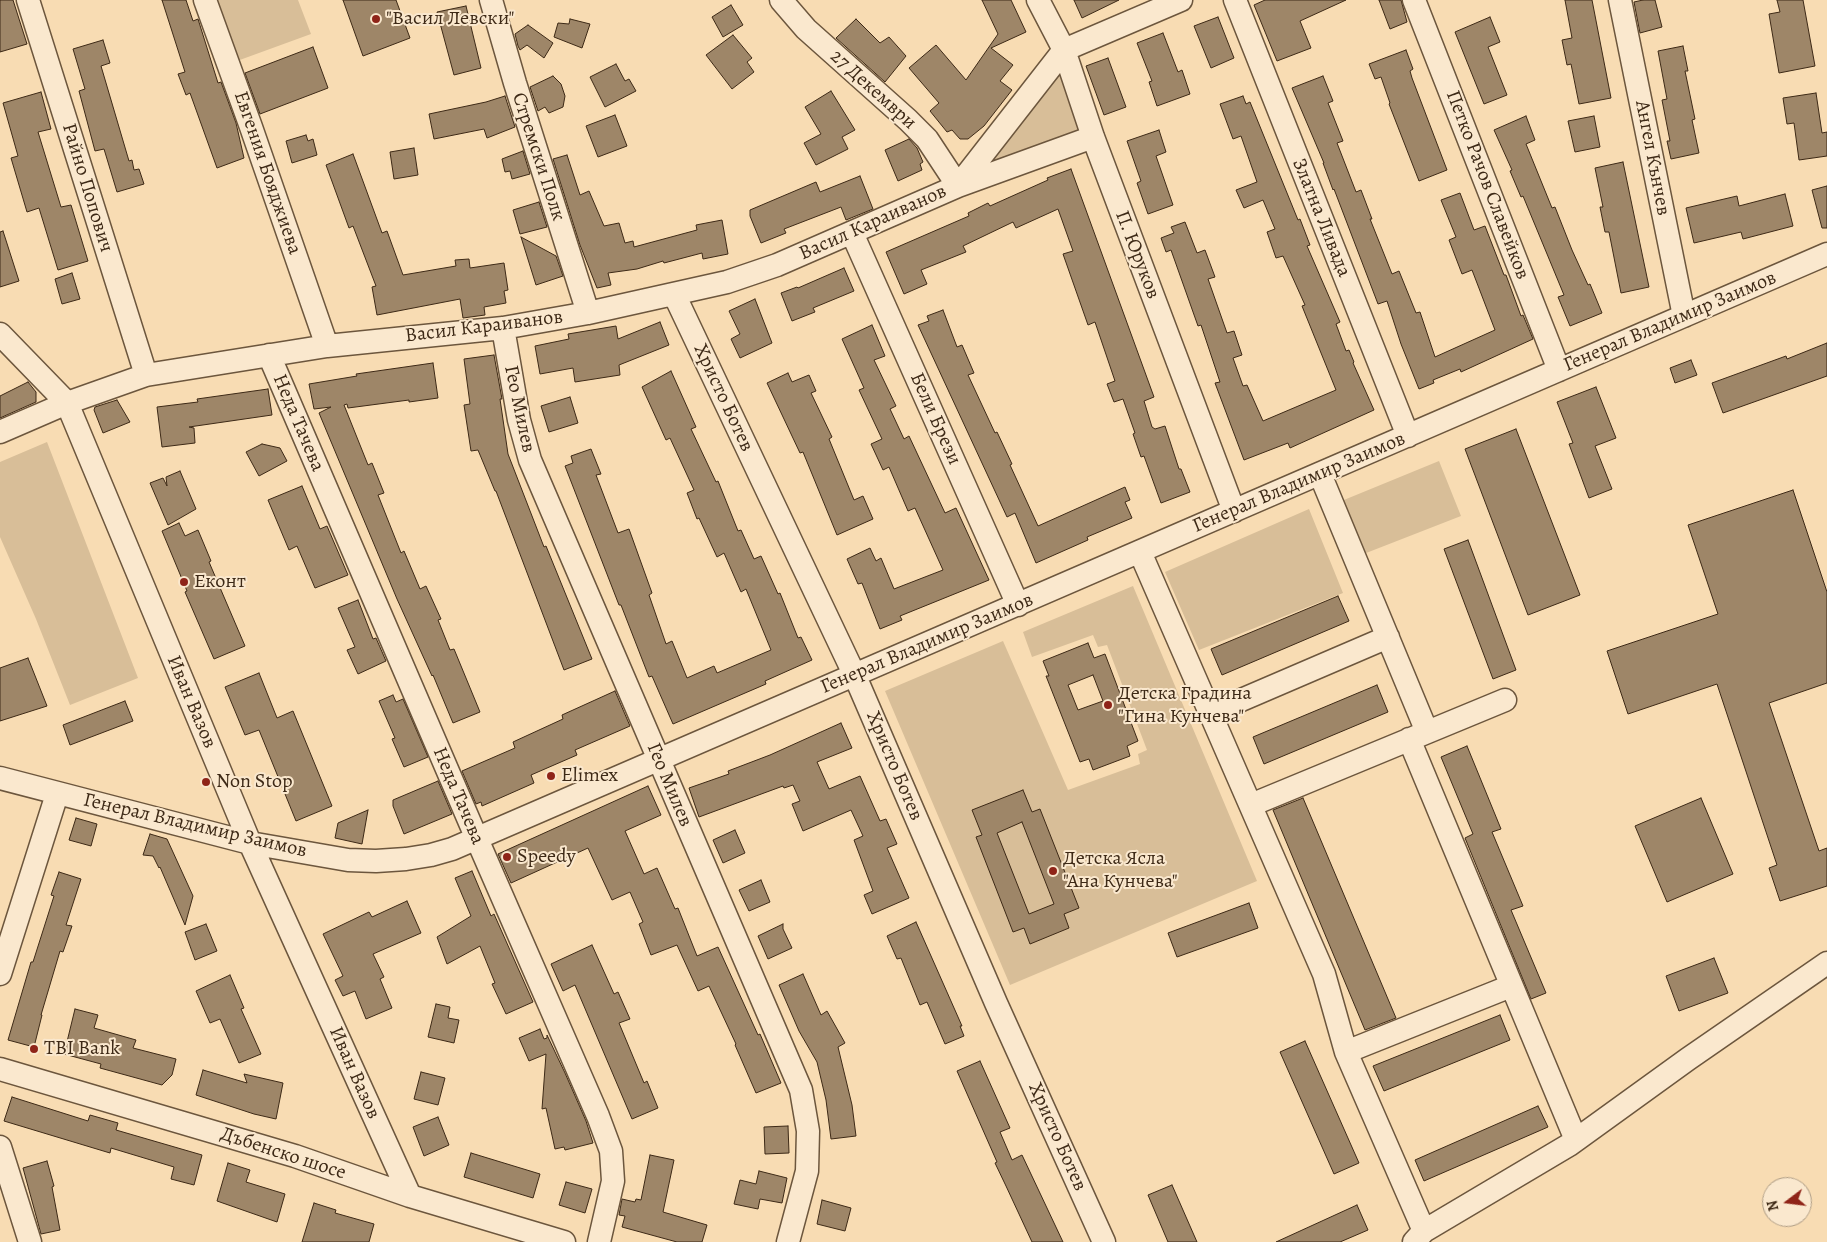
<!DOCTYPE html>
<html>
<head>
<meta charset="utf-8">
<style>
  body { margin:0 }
  #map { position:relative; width:1827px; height:1242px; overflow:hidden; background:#f8dcb3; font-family:Alegreya,serif }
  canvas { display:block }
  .north { position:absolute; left:1762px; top:1177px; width:50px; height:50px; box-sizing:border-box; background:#fae8ce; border:1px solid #ae9c84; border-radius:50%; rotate:255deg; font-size:14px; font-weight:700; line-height:20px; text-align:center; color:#3d2916 }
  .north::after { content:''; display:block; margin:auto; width:18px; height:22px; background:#8f2418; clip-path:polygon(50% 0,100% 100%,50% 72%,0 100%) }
</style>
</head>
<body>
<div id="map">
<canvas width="1827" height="1242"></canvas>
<div class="north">N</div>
</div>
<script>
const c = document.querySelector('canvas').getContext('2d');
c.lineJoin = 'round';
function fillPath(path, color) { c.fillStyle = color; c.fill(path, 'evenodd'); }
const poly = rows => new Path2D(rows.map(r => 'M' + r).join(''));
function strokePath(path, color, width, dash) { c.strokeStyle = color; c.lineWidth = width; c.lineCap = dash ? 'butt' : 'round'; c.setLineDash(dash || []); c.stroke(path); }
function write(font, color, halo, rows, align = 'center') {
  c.font = font + ' Alegreya,serif'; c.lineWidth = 4; c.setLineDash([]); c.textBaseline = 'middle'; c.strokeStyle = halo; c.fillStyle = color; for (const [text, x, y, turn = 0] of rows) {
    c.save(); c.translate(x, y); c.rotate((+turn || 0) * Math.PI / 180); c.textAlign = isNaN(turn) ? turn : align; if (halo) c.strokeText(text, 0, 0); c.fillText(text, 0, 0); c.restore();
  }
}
fillPath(poly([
  [215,0,298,0,311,34,237,61],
  [1064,50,1093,137,958,186],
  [47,442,138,678,70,705,36,619,0,537,0,462],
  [1439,461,1461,516,1361,555,1339,502],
  [1309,509,1343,593,1199,650,1165,572],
  [1133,586,1257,881,1010,985,885,691,1003,641,1068,790,1140,764,1138,754,1147,750,1107,645,1098,647,1093,635,1032,657,1023,632]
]), '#d8be98');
const building = poly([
  [0,0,13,0,27,44,0,52,0,0],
  [162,0,186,0,193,21,198,19,218,83,221,82,236,123,244,158,217,168,190,93,186,95,178,74,185,72,162,0],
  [343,0,396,0,410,38,363,56,343,0],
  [982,0,1011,0,1026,32,991,48,1013,65,1000,81,1012,90,984,126,968,139,960,139,952,130,947,132,930,111,939,103,909,68,936,45,966,80,998,34,982,0],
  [1074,0,1119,0,1082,18,1074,0],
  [1265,0,1346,0,1300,21,1311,48,1277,61,1254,5,1265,0],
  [1379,0,1401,0,1407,22,1390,29,1379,0],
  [1565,0,1592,0,1611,98,1579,104,1571,64,1567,65,1562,40,1572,38,1565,0],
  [1643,0,1655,0,1662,27,1640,33,1634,2,1643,0],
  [1777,0,1803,0,1815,66,1779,73,1769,14,1780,12,1777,0],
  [731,5,743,25,723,37,712,17,731,5],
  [466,6,481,68,454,75,437,12,466,6],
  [1218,17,1234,58,1211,68,1194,26,1218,17],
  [1490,17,1500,42,1488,47,1507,95,1484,104,1455,32,1490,17],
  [570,19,590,24,582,48,554,37,558,23,569,24,570,19],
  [856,19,880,43,889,37,906,56,885,82,836,38,856,19],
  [528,25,553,43,544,58,527,45,520,50,518,46,515,34,528,25],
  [1163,33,1178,72,1182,70,1190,94,1157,106,1149,82,1152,81,1137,43,1163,33],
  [733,35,752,58,747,62,754,72,732,89,706,55,733,35],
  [103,40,110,63,101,66,129,161,132,160,134,170,139,169,144,184,117,192,104,149,95,151,79,91,85,89,73,49,103,40],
  [1683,46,1688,71,1685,71,1695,119,1692,120,1699,153,1671,159,1667,141,1670,141,1662,100,1667,99,1658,51,1683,46],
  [313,47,328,88,260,114,245,73,313,47],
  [1406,50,1413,69,1410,71,1412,78,1447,170,1419,181,1389,104,1390,103,1381,77,1375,79,1369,64,1406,50],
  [1108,58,1126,107,1104,115,1086,66,1108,58],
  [616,64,625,81,629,79,636,91,605,107,590,77,616,64],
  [553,76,561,84,565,96,563,107,549,113,545,107,538,111,530,87,553,76],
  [1323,76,1333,101,1328,103,1343,141,1337,143,1356,192,1361,190,1372,219,1370,219,1392,274,1399,271,1416,313,1420,312,1435,357,1495,330,1472,270,1462,274,1449,240,1456,237,1441,200,1460,193,1474,230,1485,226,1504,275,1506,275,1521,316,1523,315,1533,339,1461,372,1460,369,1433,380,1434,383,1419,389,1401,344,1387,301,1378,304,1334,189,1333,190,1323,163,1324,163,1292,88,1323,76],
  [831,91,855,130,842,137,848,149,816,165,804,143,821,134,805,107,831,91],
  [41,92,51,129,38,132,61,207,71,205,88,261,58,270,39,208,27,212,11,158,18,156,3,103,41,92],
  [1816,93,1822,133,1827,132,1827,156,1799,160,1794,123,1787,124,1783,98,1816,93],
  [505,96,515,127,487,138,484,129,434,139,429,114,486,102,505,96],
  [1243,96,1246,104,1250,102,1298,220,1300,219,1310,245,1307,246,1340,322,1336,324,1346,351,1349,350,1354,362,1353,363,1374,410,1290,448,1288,443,1244,460,1215,383,1220,382,1201,325,1198,326,1171,250,1166,252,1161,238,1174,233,1171,227,1185,222,1197,253,1205,250,1215,277,1208,279,1227,333,1234,331,1242,355,1233,358,1243,386,1247,385,1263,421,1336,390,1302,306,1305,305,1283,256,1276,258,1267,232,1275,229,1263,200,1244,208,1236,190,1257,182,1241,136,1233,139,1220,104,1243,96],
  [615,115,627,146,598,157,586,126,615,115],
  [1526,116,1535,140,1526,144,1552,208,1555,207,1572,250,1588,285,1590,284,1602,313,1570,326,1558,297,1564,295,1523,196,1521,197,1510,171,1512,170,1494,130,1526,116],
  [1594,116,1600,147,1575,152,1568,121,1594,116],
  [1159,130,1166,152,1156,156,1173,205,1148,214,1137,183,1141,181,1127,141,1159,130],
  [306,135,308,141,313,139,317,155,292,163,286,141,306,135],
  [909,139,917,148,923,162,920,164,922,170,898,181,885,150,909,139],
  [414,148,418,175,394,179,390,152,414,148],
  [523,151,530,174,512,179,510,171,505,172,502,159,523,151],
  [353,154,382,233,387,231,403,275,456,266,455,260,469,259,470,268,504,263,508,290,504,291,506,303,484,307,485,315,463,318,460,299,377,315,372,287,376,286,353,226,349,228,326,165,353,154],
  [567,155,580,195,589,191,604,226,619,223,625,243,633,241,634,247,697,230,696,225,722,220,728,254,703,259,702,253,664,263,663,261,637,269,608,273,611,285,597,288,580,245,553,159,567,155],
  [1623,162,1649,287,1621,293,1609,232,1605,232,1600,207,1603,207,1595,168,1623,162],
  [1071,169,1154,397,1144,401,1152,427,1155,429,1165,426,1179,469,1181,469,1190,492,1161,503,1144,456,1141,457,1133,434,1135,433,1123,399,1114,402,1107,384,1115,381,1095,322,1088,325,1063,254,1073,251,1058,209,1016,228,1013,222,963,246,966,252,921,270,927,284,904,294,886,252,969,216,968,213,988,203,990,206,1048,180,1047,178,1071,169],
  [860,176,873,209,846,220,841,207,784,229,786,233,761,243,750,216,750,210,816,182,820,192,860,176],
  [1827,186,1827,228,1822,228,1812,190,1827,186],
  [1785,194,1793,226,1743,239,1741,232,1694,243,1686,208,1737,196,1739,206,1785,194],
  [539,202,547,227,520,234,513,210,539,202],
  [3,231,19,281,0,287,0,232,3,231],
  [521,237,556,256,563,276,536,285,521,237],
  [844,268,854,291,813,308,815,312,792,321,781,293,797,287,798,288,844,268],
  [72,273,80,299,62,304,55,279,72,273],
  [755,299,772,343,740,358,731,339,740,334,729,311,755,299],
  [943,310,957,347,962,345,974,373,968,375,995,433,997,432,1012,464,1010,465,1038,526,1125,487,1130,500,1125,502,1132,518,1087,537,1088,540,1036,563,1015,513,1007,517,918,325,929,321,927,316,943,310],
  [660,322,669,345,619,365,620,375,575,382,573,368,540,374,535,346,569,339,568,334,616,326,618,339,660,322],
  [872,325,885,356,874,360,896,406,890,409,904,439,909,436,945,513,956,508,989,580,900,616,902,620,880,629,862,583,858,584,847,559,870,548,876,561,881,558,894,589,943,570,915,508,908,511,889,467,883,470,871,444,882,439,859,390,864,388,842,339,872,325],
  [1827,343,1827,376,1723,413,1712,383,1786,356,1787,359,1827,343],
  [494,355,502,399,500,399,508,454,544,547,546,546,592,659,564,670,496,491,495,491,478,450,471,451,464,405,470,404,464,359,494,355],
  [1691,360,1697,375,1675,383,1670,368,1691,360],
  [433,363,438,398,409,402,409,400,348,408,347,404,344,405,368,465,372,463,384,493,378,495,401,553,404,551,420,589,426,586,441,619,438,620,450,650,454,649,480,712,453,723,433,675,432,676,397,599,319,413,331,407,314,409,309,384,357,376,356,374,433,363],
  [671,371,696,427,691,429,716,482,718,481,738,531,741,530,754,559,761,556,778,594,780,593,798,638,801,637,812,660,765,681,766,684,673,724,652,676,649,677,621,605,619,605,565,466,573,463,571,456,591,449,601,474,596,475,618,533,629,529,652,593,649,595,666,644,672,641,687,678,714,666,717,673,771,650,746,589,741,592,724,553,717,557,699,518,697,519,687,493,694,490,670,438,666,440,642,387,671,371],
  [788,373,792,382,809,375,816,391,811,393,832,437,829,439,854,500,863,496,873,519,837,535,803,452,800,453,767,383,788,373],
  [28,382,36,392,36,402,0,418,0,396,28,382],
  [1596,387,1616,438,1595,446,1612,489,1589,498,1569,444,1573,443,1557,402,1596,387],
  [268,389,272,415,189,427,194,428,195,443,162,447,157,407,198,402,197,399,268,389],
  [570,397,578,423,549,432,541,406,570,397],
  [117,400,130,422,103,433,94,410,95,407,117,400],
  [1516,429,1580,595,1528,615,1465,449,1516,429],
  [262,444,280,448,287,461,259,476,246,452,262,444],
  [180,471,196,509,168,525,150,483,163,478,167,486,166,477,180,471],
  [302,486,320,529,327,526,348,575,315,588,297,546,289,550,268,500,302,486],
  [1793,490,1827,592,1827,683,1769,703,1819,851,1827,848,1827,886,1780,901,1769,868,1777,865,1717,684,1628,714,1607,651,1718,614,1688,525,1793,490],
  [179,523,185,536,198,530,211,561,209,562,245,646,214,659,185,592,187,591,162,531,179,523],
  [1468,540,1516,670,1493,679,1444,549,1468,540],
  [1338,596,1349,621,1222,675,1211,649,1338,596],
  [358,600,373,639,376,638,386,661,358,674,347,650,355,647,338,608,358,600],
  [1088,643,1094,658,1105,654,1138,741,1127,746,1130,756,1093,770,1089,759,1080,762,1046,676,1049,676,1043,661,1088,643],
  [1093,675,1103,701,1078,710,1068,685,1093,675],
  [28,658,47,706,0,721,0,668,28,658],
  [259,673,277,718,293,711,332,806,296,821,259,730,245,735,225,687,259,673],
  [1377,685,1388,712,1264,764,1253,737,1377,685],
  [615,691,630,726,575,750,577,755,531,775,534,783,482,806,481,802,476,804,462,771,515,748,513,742,563,719,562,715,615,691],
  [393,695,396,702,403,699,428,757,404,767,392,739,395,738,379,701,393,695],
  [125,701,133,721,70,745,63,725,125,701],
  [841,723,852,748,817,762,829,789,860,776,880,821,886,819,897,844,887,848,909,898,872,914,864,895,873,891,854,840,863,836,851,810,803,831,792,804,800,801,793,785,784,788,783,786,699,817,689,788,729,774,728,771,770,755,841,723],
  [1467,746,1501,829,1492,832,1523,906,1511,910,1546,993,1531,999,1465,838,1473,834,1441,757,1467,746],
  [438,781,452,814,404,834,393,806,393,800,438,781],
  [648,786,661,815,625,831,644,874,657,868,675,909,678,908,697,956,718,947,758,1035,760,1034,781,1083,756,1093,735,1045,736,1044,709,986,698,991,677,945,651,955,639,924,643,922,630,892,612,900,588,848,511,883,498,854,648,786],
  [1023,790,1032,812,1040,809,1079,908,1064,914,1069,928,1030,944,1024,928,1013,932,976,837,982,835,972,810,1023,790],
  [1022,822,1054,904,1029,914,997,833,1022,822],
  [1303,798,1396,1018,1365,1030,1273,810,1303,798],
  [1701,798,1733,874,1667,902,1635,826,1701,798],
  [368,810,362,844,335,838,338,823,368,810],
  [76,818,97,824,91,846,69,840,76,818],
  [735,830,745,853,723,863,713,840,735,830],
  [150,834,167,839,193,896,185,925,160,867,159,868,153,856,143,855,150,834],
  [472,871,491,916,494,914,533,1002,506,1014,492,984,495,983,480,946,447,964,437,937,471,916,455,878,472,871],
  [59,872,81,879,66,925,72,926,63,952,60,951,41,1015,42,1015,34,1047,8,1040,31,962,33,962,54,896,51,895,59,872],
  [761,880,770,902,749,911,739,890,761,880],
  [407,901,421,933,373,954,384,977,380,979,392,1008,366,1019,355,991,343,996,335,980,343,976,323,934,369,912,372,917,407,901],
  [1249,903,1258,928,1177,957,1168,933,1249,903],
  [916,922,962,1026,960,1026,964,1036,945,1044,927,1002,920,1005,901,958,897,959,887,936,916,922],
  [206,924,217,951,195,960,185,932,206,924],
  [783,924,783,929,792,948,768,959,758,936,783,924],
  [592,945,614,994,618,992,630,1019,619,1023,644,1083,647,1081,658,1108,632,1119,575,985,563,991,551,964,592,945],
  [1714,958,1728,993,1679,1011,1666,976,1714,958],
  [803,974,821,1015,827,1011,845,1043,838,1047,852,1105,856,1136,831,1139,826,1100,817,1062,799,1031,779,985,803,974],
  [230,975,244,1008,241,1009,261,1054,239,1063,220,1019,210,1023,196,991,230,975],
  [436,1004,450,1007,448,1018,459,1020,454,1043,428,1037,436,1004],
  [75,1009,98,1015,94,1028,136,1040,133,1048,176,1059,172,1075,162,1085,100,1068,101,1064,64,1054,75,1009],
  [1500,1015,1510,1040,1384,1091,1373,1066,1500,1015],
  [540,1029,544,1039,547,1038,547,1035,565,1073,586,1121,593,1143,565,1150,564,1147,555,1149,546,1108,542,1109,546,1054,529,1061,519,1038,540,1029],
  [1305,1041,1359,1163,1334,1174,1280,1052,1305,1041],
  [980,1061,1010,1128,1000,1132,1012,1160,1022,1155,1063,1242,1032,1242,1006,1186,995,1163,997,1162,957,1071,980,1061],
  [203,1070,247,1083,244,1074,283,1083,276,1119,254,1114,196,1095,203,1070],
  [421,1072,445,1078,438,1105,414,1099,421,1072],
  [12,1097,88,1121,90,1115,118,1123,116,1130,202,1155,194,1185,171,1179,174,1167,111,1148,110,1153,4,1121,12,1097],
  [1538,1106,1548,1127,1424,1181,1415,1160,1538,1106],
  [438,1117,449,1145,424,1156,413,1127,438,1117],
  [788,1126,789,1153,765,1154,764,1127,788,1126],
  [471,1153,540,1174,533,1198,464,1177,471,1153],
  [650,1155,674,1160,663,1212,707,1225,702,1242,677,1242,622,1227,625,1216,619,1215,622,1199,635,1202,636,1199,641,1200,650,1155],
  [47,1161,54,1186,52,1187,60,1230,41,1234,23,1168,47,1161],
  [228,1163,250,1170,246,1182,285,1194,277,1222,217,1201,228,1163],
  [759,1171,787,1178,782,1203,760,1199,758,1209,734,1204,740,1180,756,1184,759,1171],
  [566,1182,592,1189,585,1213,559,1205,566,1182],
  [1172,1185,1197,1242,1168,1242,1148,1195,1172,1185],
  [822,1200,851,1208,845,1231,817,1224,822,1200],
  [314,1203,336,1210,335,1213,374,1224,369,1242,302,1242,314,1203],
  [1357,1205,1368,1230,1340,1242,1276,1242,1357,1205]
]);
fillPath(building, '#9e8668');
strokePath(building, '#3d2916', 1);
const minor = poly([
  [28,0,146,375],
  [205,0,251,127,327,346],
  [491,0,515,83,588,313],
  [781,0,806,29,908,120,927,139,958,186,1093,137],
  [1038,0,1064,50,1093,137,1234,511],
  [1235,0,1408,436],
  [1414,0,1559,370],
  [1620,0,1684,316],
  [852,233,1018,605],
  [674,294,855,676,996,1003,1104,1242],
  [503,328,519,420,530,460,801,1090,808,1131,807,1171,788,1242],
  [0,334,67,403,250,843,410,1196],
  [269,355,477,839,598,1116,611,1151,613,1181,599,1242],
  [0,432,67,403,146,375,327,346,503,328,588,313,727,282,777,265,958,186,1064,50,1181,0],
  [1320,474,1427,732],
  [1140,552,1324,974,1346,1052,1424,1231],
  [1211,713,1388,637],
  [1409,739,1576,1140],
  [0,778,250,843,348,860,376,861,406,859,431,855,452,849,1827,254],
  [1251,805,1505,700],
  [0,974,57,794],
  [1346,1052,1511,986],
  [0,1069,295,1156,410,1196,564,1242],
  [0,1147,30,1242],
  [1414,1242,1424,1231,1569,1145,1688,1059,1827,963]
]);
strokePath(minor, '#6c563d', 25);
strokePath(minor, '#fae8ce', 22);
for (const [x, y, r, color] of [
  [376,19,5,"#8f2418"],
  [184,582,5,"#8f2418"],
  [1108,705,5,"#8f2418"],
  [551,776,5,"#8f2418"],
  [206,782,5,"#8f2418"],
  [507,857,5,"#8f2418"],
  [1053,871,5,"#8f2418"],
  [34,1049,5,"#8f2418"]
]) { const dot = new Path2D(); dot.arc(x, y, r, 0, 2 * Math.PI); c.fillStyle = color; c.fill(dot); strokePath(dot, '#fae8ce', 2); }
write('20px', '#3d2916', '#fae8ce', [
  ["\"Васил Левски\"",386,19],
  ["Еконт",194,582],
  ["Детска Градина",1118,694],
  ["\"Гина Кунчева\"",1118,717],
  ["Elimex",561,776],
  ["Non Stop",216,782],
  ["Speedy",517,857],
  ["Детска Ясла",1063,859],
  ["\"Ана Кунчева\"",1063,882],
  ["TBI Bank",44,1049]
], 'left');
write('20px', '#3d2916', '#fae8ce', [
  ["27 Декември",873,90,42],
  ["Стремски Полк",538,157,72],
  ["Ангел Кънчев",1652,158,79],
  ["Евгения Бояджиева",267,173,71],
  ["Петко Рачов Славейков",1487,185,69],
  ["Райно Попович",87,188,73],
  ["Златна Ливада",1321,218,68],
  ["Васил Караиванов",873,223,-24],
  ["П. Юруков",1137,255,69],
  ["Генерал Владимир Заимов",1670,322,-23],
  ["Васил Караиванов",484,327,-7],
  ["Христо Ботев",723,398,65],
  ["Гео Милев",519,409,78],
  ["Бели Брези",935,419,66],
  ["Неда Тачева",298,423,67],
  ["Генерал Владимир Заимов",1299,483,-23],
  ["Генерал Владимир Заимов",927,644,-23],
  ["Иван Вазов",191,702,67],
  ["Христо Ботев",894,766,67],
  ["Гео Милев",669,785,67],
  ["Неда Тачева",458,796,67],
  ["Генерал Владимир Заимов",195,826,13],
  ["Иван Вазов",354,1073,66],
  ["Христо Ботев",1057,1137,66],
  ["Дъбенско шосе",283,1154,18]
]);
</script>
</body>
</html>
